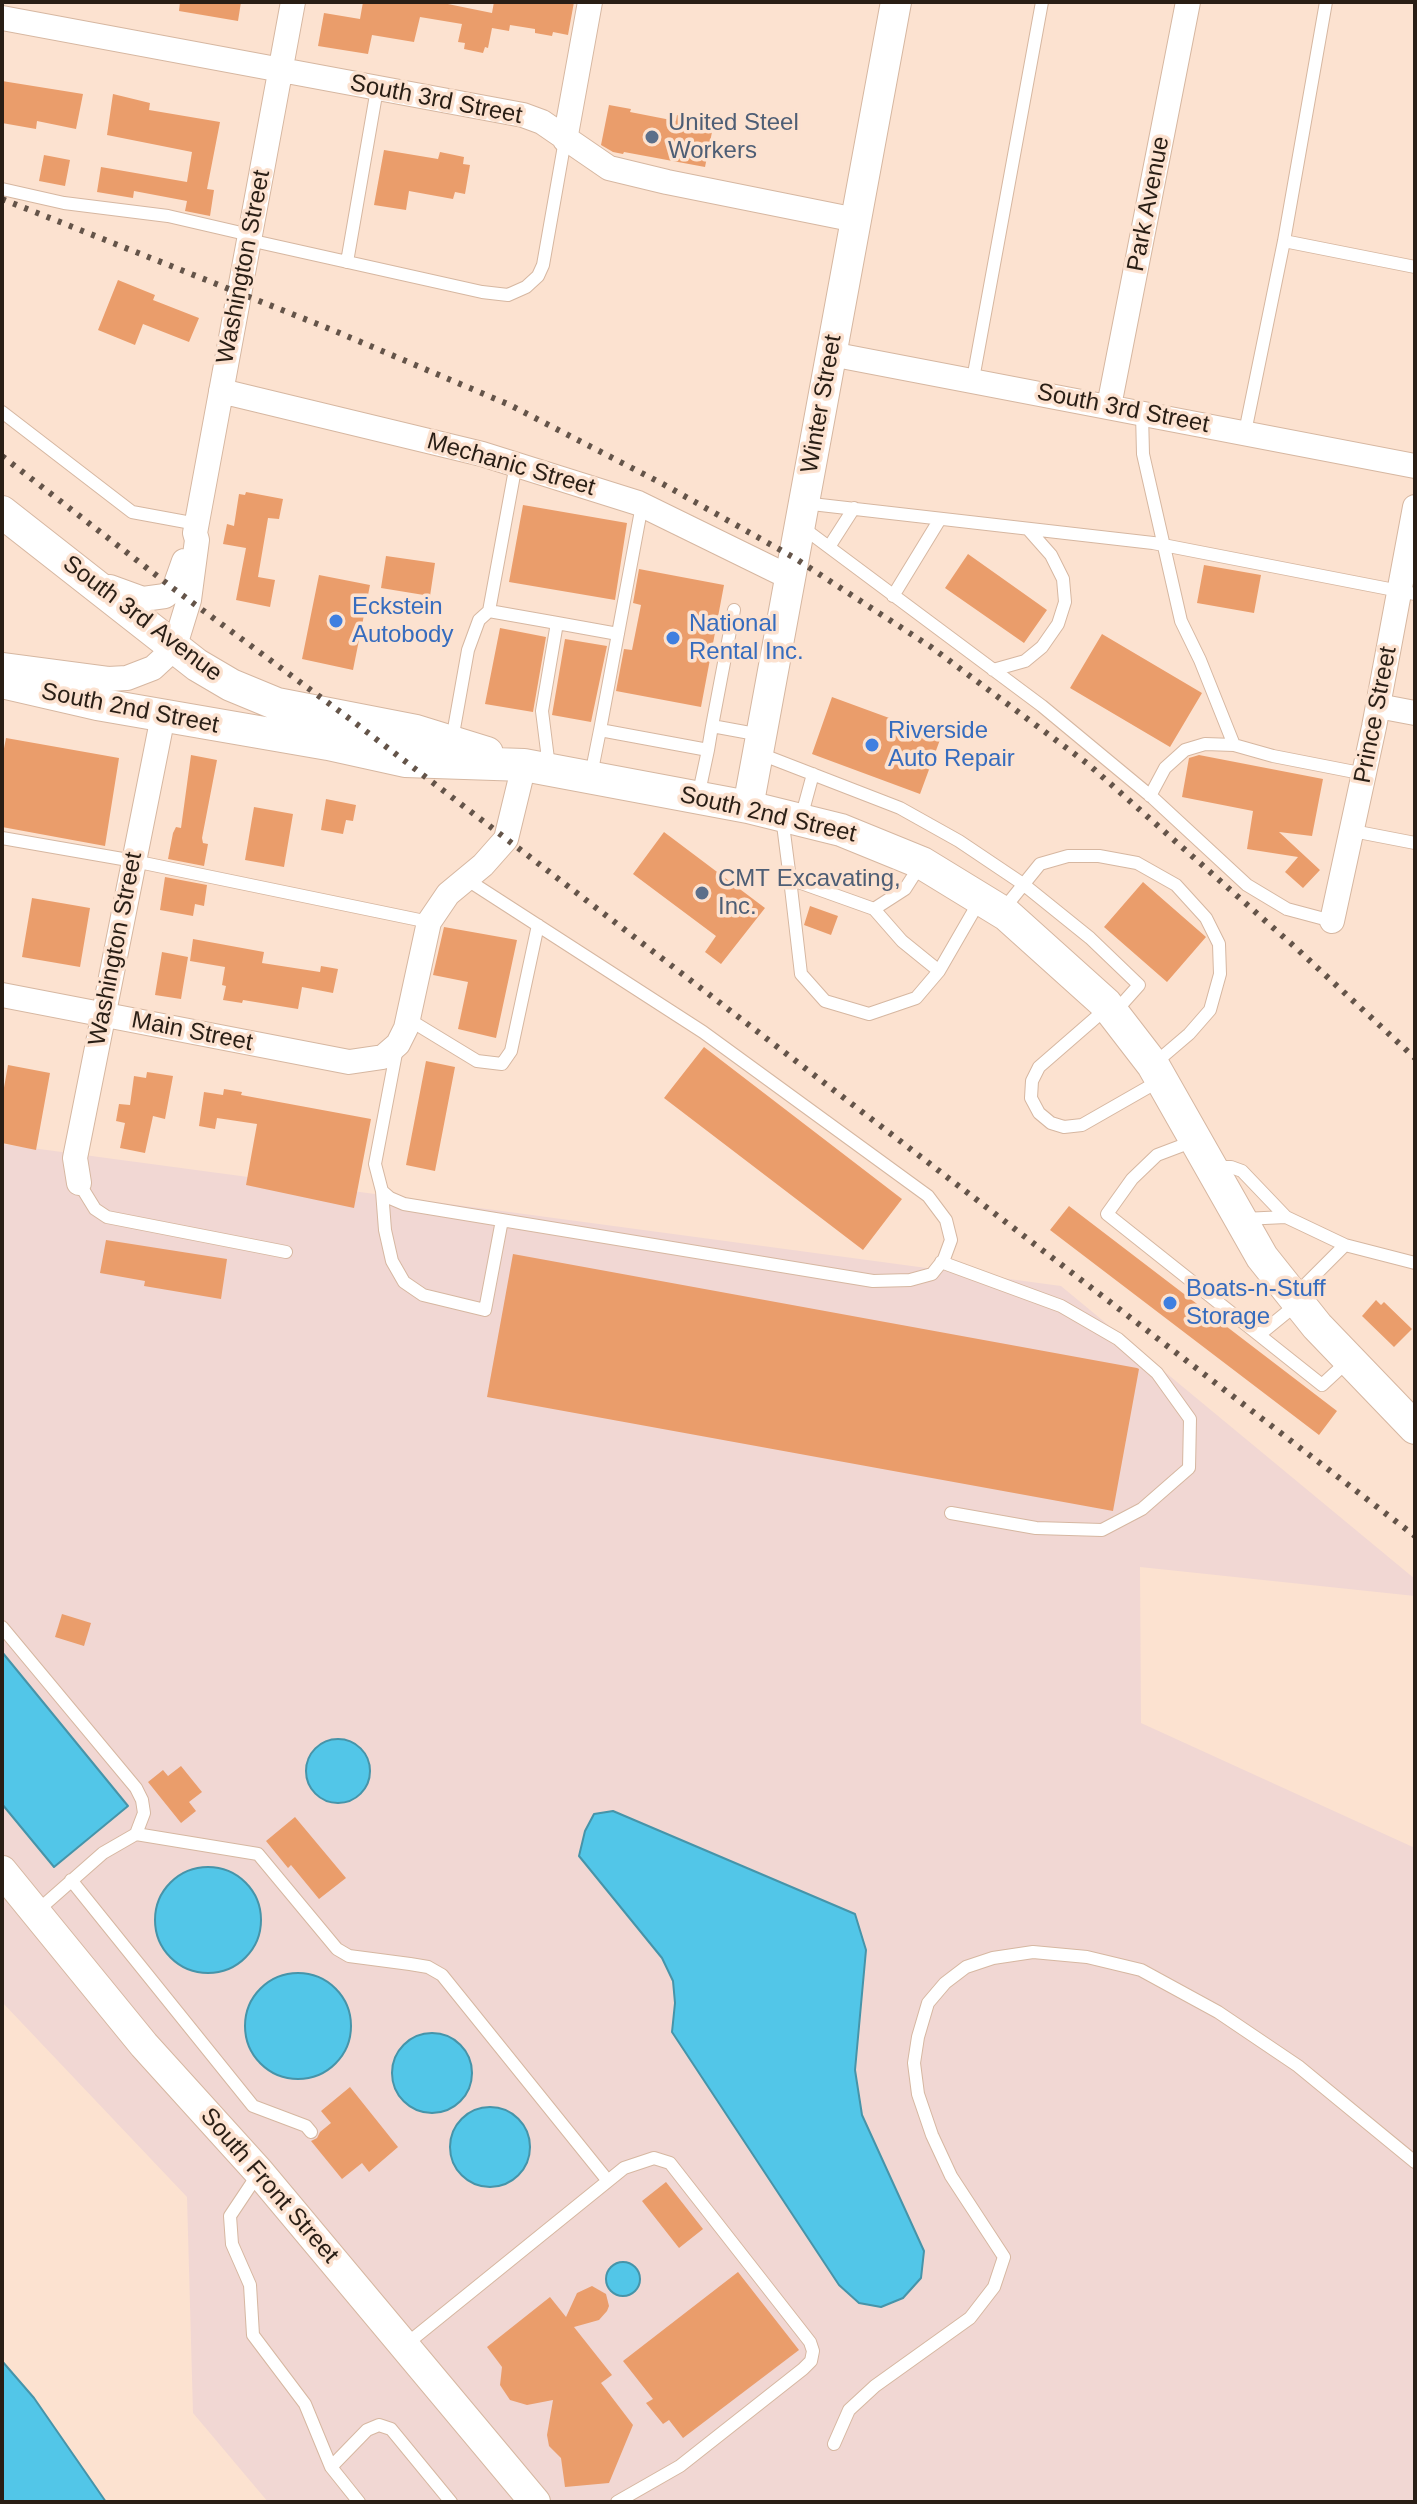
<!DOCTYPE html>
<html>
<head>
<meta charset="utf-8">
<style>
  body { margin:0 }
  #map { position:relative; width:1417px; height:2504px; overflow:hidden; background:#fce2d0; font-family:Helvetica,sans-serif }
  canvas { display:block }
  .frame { position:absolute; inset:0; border:4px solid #291e15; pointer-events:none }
</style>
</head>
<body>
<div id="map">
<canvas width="1417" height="2504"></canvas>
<div class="frame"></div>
</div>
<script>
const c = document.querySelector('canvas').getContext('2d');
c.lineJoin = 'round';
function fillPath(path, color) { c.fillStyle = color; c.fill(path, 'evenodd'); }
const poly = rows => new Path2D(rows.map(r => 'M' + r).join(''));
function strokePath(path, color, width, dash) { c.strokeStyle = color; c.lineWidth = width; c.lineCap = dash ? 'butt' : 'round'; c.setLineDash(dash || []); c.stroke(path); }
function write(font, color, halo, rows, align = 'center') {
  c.font = font + ' Helvetica,sans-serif'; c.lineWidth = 7; c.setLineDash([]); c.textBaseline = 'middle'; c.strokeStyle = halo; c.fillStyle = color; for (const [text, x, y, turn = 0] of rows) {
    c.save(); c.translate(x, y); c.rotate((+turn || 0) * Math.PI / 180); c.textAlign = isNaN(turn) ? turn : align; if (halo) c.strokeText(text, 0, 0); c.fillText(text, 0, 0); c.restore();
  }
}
fillPath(poly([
  [2,1144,1061,1286,1415,1579,1415,1596,1140,1567,1141,1723,1415,1848,1415,2502,268,2502,193,2413,187,2197,2,2002]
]), '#f1d7d3');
const water = poly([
  [2,1652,128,1806,54,1867,2,1804,2,1652],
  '306 1771a32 32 0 1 1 64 0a32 32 0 1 1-64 0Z',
  [613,1811,855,1914,866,1950,855,2070,862,2115,924,2251,921,2278,903,2298,881,2307,859,2303,839,2285,672,2032,675,2003,673,1981,662,1958,579,1856,585,1831,594,1814,613,1811],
  '155 1920a53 53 0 1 1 106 0a53 53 0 1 1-106 0Z',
  '245 2026a53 53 0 1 1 106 0a53 53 0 1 1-106 0Z',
  '392 2073a40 40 0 1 1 80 0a40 40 0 1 1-80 0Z',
  '450 2147a40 40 0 1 1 80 0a40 40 0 1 1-80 0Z',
  '606 2279a17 17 0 1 1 34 0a17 17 0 1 1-34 0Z',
  [2,2361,34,2398,106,2502,2,2502,2,2361]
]);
fillPath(water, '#52c6e8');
strokePath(water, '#4694a9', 2);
fillPath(poly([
  [180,2,241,2,238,21,179,11],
  [363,2,438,2,492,13,494,2,574,2,568,35,553,32,552,36,535,33,535,29,510,25,509,31,492,28,488,48,485,47,483,53,464,49,465,43,458,42,462,24,420,17,414,42,372,35,368,54,318,46,324,13,360,19],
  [2,81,83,94,76,129,37,121,36,129,2,123],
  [113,94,150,103,149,110,220,122,207,189,214,190,210,216,185,211,187,201,134,191,133,198,97,192,101,167,187,182,192,152,107,135],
  [609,105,631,109,630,112,676,121,677,115,714,122,705,167,624,152,623,154,613,152,601,145],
  [384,150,438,159,440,152,464,157,463,164,470,165,465,194,455,192,453,199,409,191,406,210,374,205],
  [44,155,70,160,65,186,39,181],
  [118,280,155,295,153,300,199,318,189,342,143,324,135,345,98,330],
  [246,492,283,499,279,519,268,518,258,577,275,580,270,607,236,600,246,548,223,544,227,524,234,526,239,494,245,495],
  [523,505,627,523,615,600,509,582],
  [968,554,1047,610,1024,643,945,588],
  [386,556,435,563,430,596,381,588],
  [1204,565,1261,575,1254,613,1197,603],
  [639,569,724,585,701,707,616,691,624,649,632,650,641,605,633,603],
  [319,575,370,585,353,670,302,659],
  [500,628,546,637,533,712,485,704],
  [1102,634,1202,693,1170,747,1070,688],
  [565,639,607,646,591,722,552,715],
  [832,697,941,737,920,794,812,754],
  [6,738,119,758,105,846,2,827,2,759],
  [191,755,217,760,202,838,203,843,208,844,204,866,168,859,173,833,176,827,181,828],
  [1199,755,1323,779,1312,836,1279,832,1320,870,1303,888,1285,872,1298,857,1247,849,1253,811,1182,797,1189,758],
  [326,799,356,805,353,821,346,820,343,834,321,830],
  [254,807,293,814,284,867,245,860],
  [664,832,765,908,721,964,705,952,716,936,633,874],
  [165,877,207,885,204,906,195,904,193,916,160,910],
  [1143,882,1206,937,1167,982,1104,927],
  [32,898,90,908,80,967,22,957],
  [810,906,838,916,831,935,804,925],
  [444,927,517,940,496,1038,458,1029,468,982,433,975],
  [193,939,264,952,262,963,320,972,321,966,338,969,333,993,302,987,298,1009,243,1000,242,1003,223,1000,226,986,222,985,225,967,190,961],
  [162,952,188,957,181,999,155,995],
  [704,1047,902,1199,863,1250,664,1098],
  [426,1061,455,1067,435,1171,406,1165],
  [8,1065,50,1073,36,1150,2,1143,2,1099],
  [147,1072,173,1076,165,1119,153,1116,145,1153,120,1148,125,1123,116,1121,119,1104,130,1105,134,1076,146,1078],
  [224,1089,242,1092,241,1095,371,1119,354,1208,246,1185,257,1124,217,1118,215,1129,199,1126,204,1092,223,1095],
  [1069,1206,1337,1411,1319,1435,1050,1230],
  [106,1240,227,1259,221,1299,144,1286,145,1281,100,1273],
  [513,1254,1137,1368,1139,1369,1113,1511,487,1397],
  [1376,1300,1381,1305,1384,1302,1412,1329,1394,1347,1362,1316],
  [62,1614,91,1623,84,1646,55,1637],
  [181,1766,202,1792,189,1802,196,1811,181,1823,148,1782,163,1770,168,1776],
  [295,1817,346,1878,319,1899,291,1865,288,1868,266,1841],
  [350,2087,398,2147,369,2172,362,2163,342,2179,311,2141,317,2138,320,2132,331,2123,321,2111],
  [666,2182,703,2229,679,2248,642,2201],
  [738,2272,799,2350,683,2438,669,2420,663,2424,646,2403,653,2399,623,2361],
  [592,2286,606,2294,609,2306,607,2311,599,2320,574,2327,612,2375,601,2383,633,2425,609,2483,565,2487,561,2458,549,2446,547,2435,553,2400,527,2405,510,2400,500,2385,502,2367,487,2347,550,2297,566,2317,577,2293]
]), '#ea9d6b');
const service = poly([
  [2,189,64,203,168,216,250,235],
  [249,240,482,292,508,295,526,287,538,276,543,265,565,140],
  [1284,241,1415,267],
  [347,262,377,89],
  [973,379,1042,2],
  [2,412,132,512,197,524],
  [1142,413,1143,454,1181,621,1200,660,1234,745,1273,756,1365,774],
  [1245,432,1284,241,1326,2],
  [803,503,1153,543,1415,594],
  [802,527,1042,706,1153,798,1247,885,1287,909,1332,921],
  [829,547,854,508],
  [893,596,940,519],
  [489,611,516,464],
  [993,670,1025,661,1042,647,1058,624,1065,602,1063,579,1051,555,1028,529],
  [712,726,734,610],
  [600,730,642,505],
  [452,740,468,650,479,620,489,611,557,623],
  [758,753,900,808,959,841,1023,884,1090,938,1139,985,1114,1013],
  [549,767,542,711,557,623,618,634],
  [591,775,600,730,708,750,712,726,761,735],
  [1150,796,1165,768,1185,750,1205,744,1234,745],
  [698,797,708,750],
  [782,817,790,879,874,909,905,889,921,864],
  [801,818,813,774],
  [1353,831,1415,843],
  [2,838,134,861,429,922],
  [790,879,801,974,825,1001,869,1014,916,998,939,971,980,900],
  [874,909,902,941,939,971],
  [1002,911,1040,864,1068,856,1099,856,1137,863,1176,885,1206,918,1219,944,1220,974,1210,1010,1189,1034,1155,1063],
  [1108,1007,1039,1067,1032,1081,1031,1098,1039,1113,1051,1123,1064,1127,1082,1125,1159,1081],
  [408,1019,477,1061,502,1064,511,1051,538,925],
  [397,1048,375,1164,382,1191,385,1230,392,1261,404,1282,423,1295,485,1310,502,1220],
  [1194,1141,1157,1155,1132,1179,1107,1214,1322,1385,1349,1360],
  [1214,1167,1231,1167,1242,1171,1286,1217],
  [79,1183,95,1209,107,1217,286,1252],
  [382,1191,390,1198,404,1204,873,1281,910,1280,932,1274,944,1259,951,1240,946,1220,928,1196,703,1032,466,879],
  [1243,1219,1286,1217,1345,1245],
  [941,1262,1061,1306,1118,1339,1157,1373,1190,1419,1189,1468,1142,1509,1102,1530,1036,1528,951,1513],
  [1295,1295,1345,1245,1415,1263],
  [1259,1335,1297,1304],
  [2,1627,136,1788,142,1800,144,1813,136,1834],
  [71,1880,253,2106,306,2126,311,2132],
  [36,1912,103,1853,136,1834,258,1854,337,1949,349,1956,410,1964,428,1967,442,1975,608,2181],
  [258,2174,230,2216,232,2244,250,2285,253,2335,305,2404,331,2467,359,2502],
  [404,2346,624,2168,654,2158,670,2163,810,2342,813,2351,811,2361,803,2369,680,2466,617,2502],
  [834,2444,849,2410,875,2386,970,2318,994,2287,1004,2257,951,2176,932,2135,918,2094,914,2063,918,2037,928,2003,945,1983,966,1967,993,1958,1033,1952,1087,1957,1141,1970,1218,2012,1298,2066,1415,2162],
  [331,2467,367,2430,379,2425,391,2429,451,2502]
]);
const minor = poly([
  [2,18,523,115,542,122,609,168,667,182,856,220],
  [565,140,590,2],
  [831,354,1415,466],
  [221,391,482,454,638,503,789,577],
  [1109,406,1188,2],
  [110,587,143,599,165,596,174,589,184,561],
  [2,665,108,679,127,678,153,668,166,656,177,639,189,600,197,540,195,533,293,2],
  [1378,706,1415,713],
  [1332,921,1374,727,1415,507],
  [2,995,349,1062,383,1057,398,1044,406,1028,429,922,448,894,483,865,506,839,524,765],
  [79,1183,75,1158,163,716]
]);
const tertiary = poly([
  [748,807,896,2],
  [2,1871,144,2045,259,2172,535,2502]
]);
const secondary = poly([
  [2,512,197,665,231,685,277,704,416,731,487,753],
  [2,682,97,704,328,744,405,761,524,765,748,807,841,830,922,863,1007,915,1106,1004,1153,1065,1262,1257,1317,1326,1415,1428]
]);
strokePath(service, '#d6b7a1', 14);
strokePath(minor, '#d6b7a1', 26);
strokePath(tertiary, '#d6b7a1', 32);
strokePath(secondary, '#d6b7a1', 34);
strokePath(service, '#fff', 12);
strokePath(minor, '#fff', 24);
strokePath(tertiary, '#fff', 30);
strokePath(secondary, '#fff', 32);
strokePath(poly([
  [2,199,330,329,510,405,663,484,793,557,931,647,1088,764,1296,948,1415,1058],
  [2,456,174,589,350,719,1415,1536]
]), '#645449', 6, [4, 8]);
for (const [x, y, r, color] of [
  [652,137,8,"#5c6f8a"],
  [336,621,8,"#3f7fe0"],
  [673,638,8,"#3f7fe0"],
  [872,745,8,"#3f7fe0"],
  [702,893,8,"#5c6f8a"],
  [1170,1303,8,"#3f7fe0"]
]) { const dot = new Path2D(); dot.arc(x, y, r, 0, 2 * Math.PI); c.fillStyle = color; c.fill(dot); strokePath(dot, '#fce2d0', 3); }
write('24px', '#291e15', '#fce2d0', [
  ["South 3rd Street",436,100,11],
  ["Park Avenue",1149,204,-79],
  ["Washington Street",244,267,-79],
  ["Winter Street",822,404,-80],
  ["South 3rd Street",1123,409,11],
  ["Mechanic Street",511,465,16],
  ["South 3rd Avenue",142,619,37],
  ["South 2nd Street",130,709,11],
  ["Prince Street",1376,715,-79],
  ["South 2nd Street",768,815,13],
  ["Washington Street",116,949,-79],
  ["Main Street",192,1032,11],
  ["South Front Street",269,2186,49]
]);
write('24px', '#4e5e75', '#fce2d0', [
  ["United Steel",668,123],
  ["Workers",668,151],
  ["CMT Excavating,",718,879],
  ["Inc.",718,907]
], 'left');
write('24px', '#366cbe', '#fce2d0', [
  ["Eckstein",352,607],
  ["Autobody",352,635],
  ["National",689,624],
  ["Rental Inc.",689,652],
  ["Riverside",888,731],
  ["Auto Repair",888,759],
  ["Boats-n-Stuff",1186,1289],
  ["Storage",1186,1317]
], 'left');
</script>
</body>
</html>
